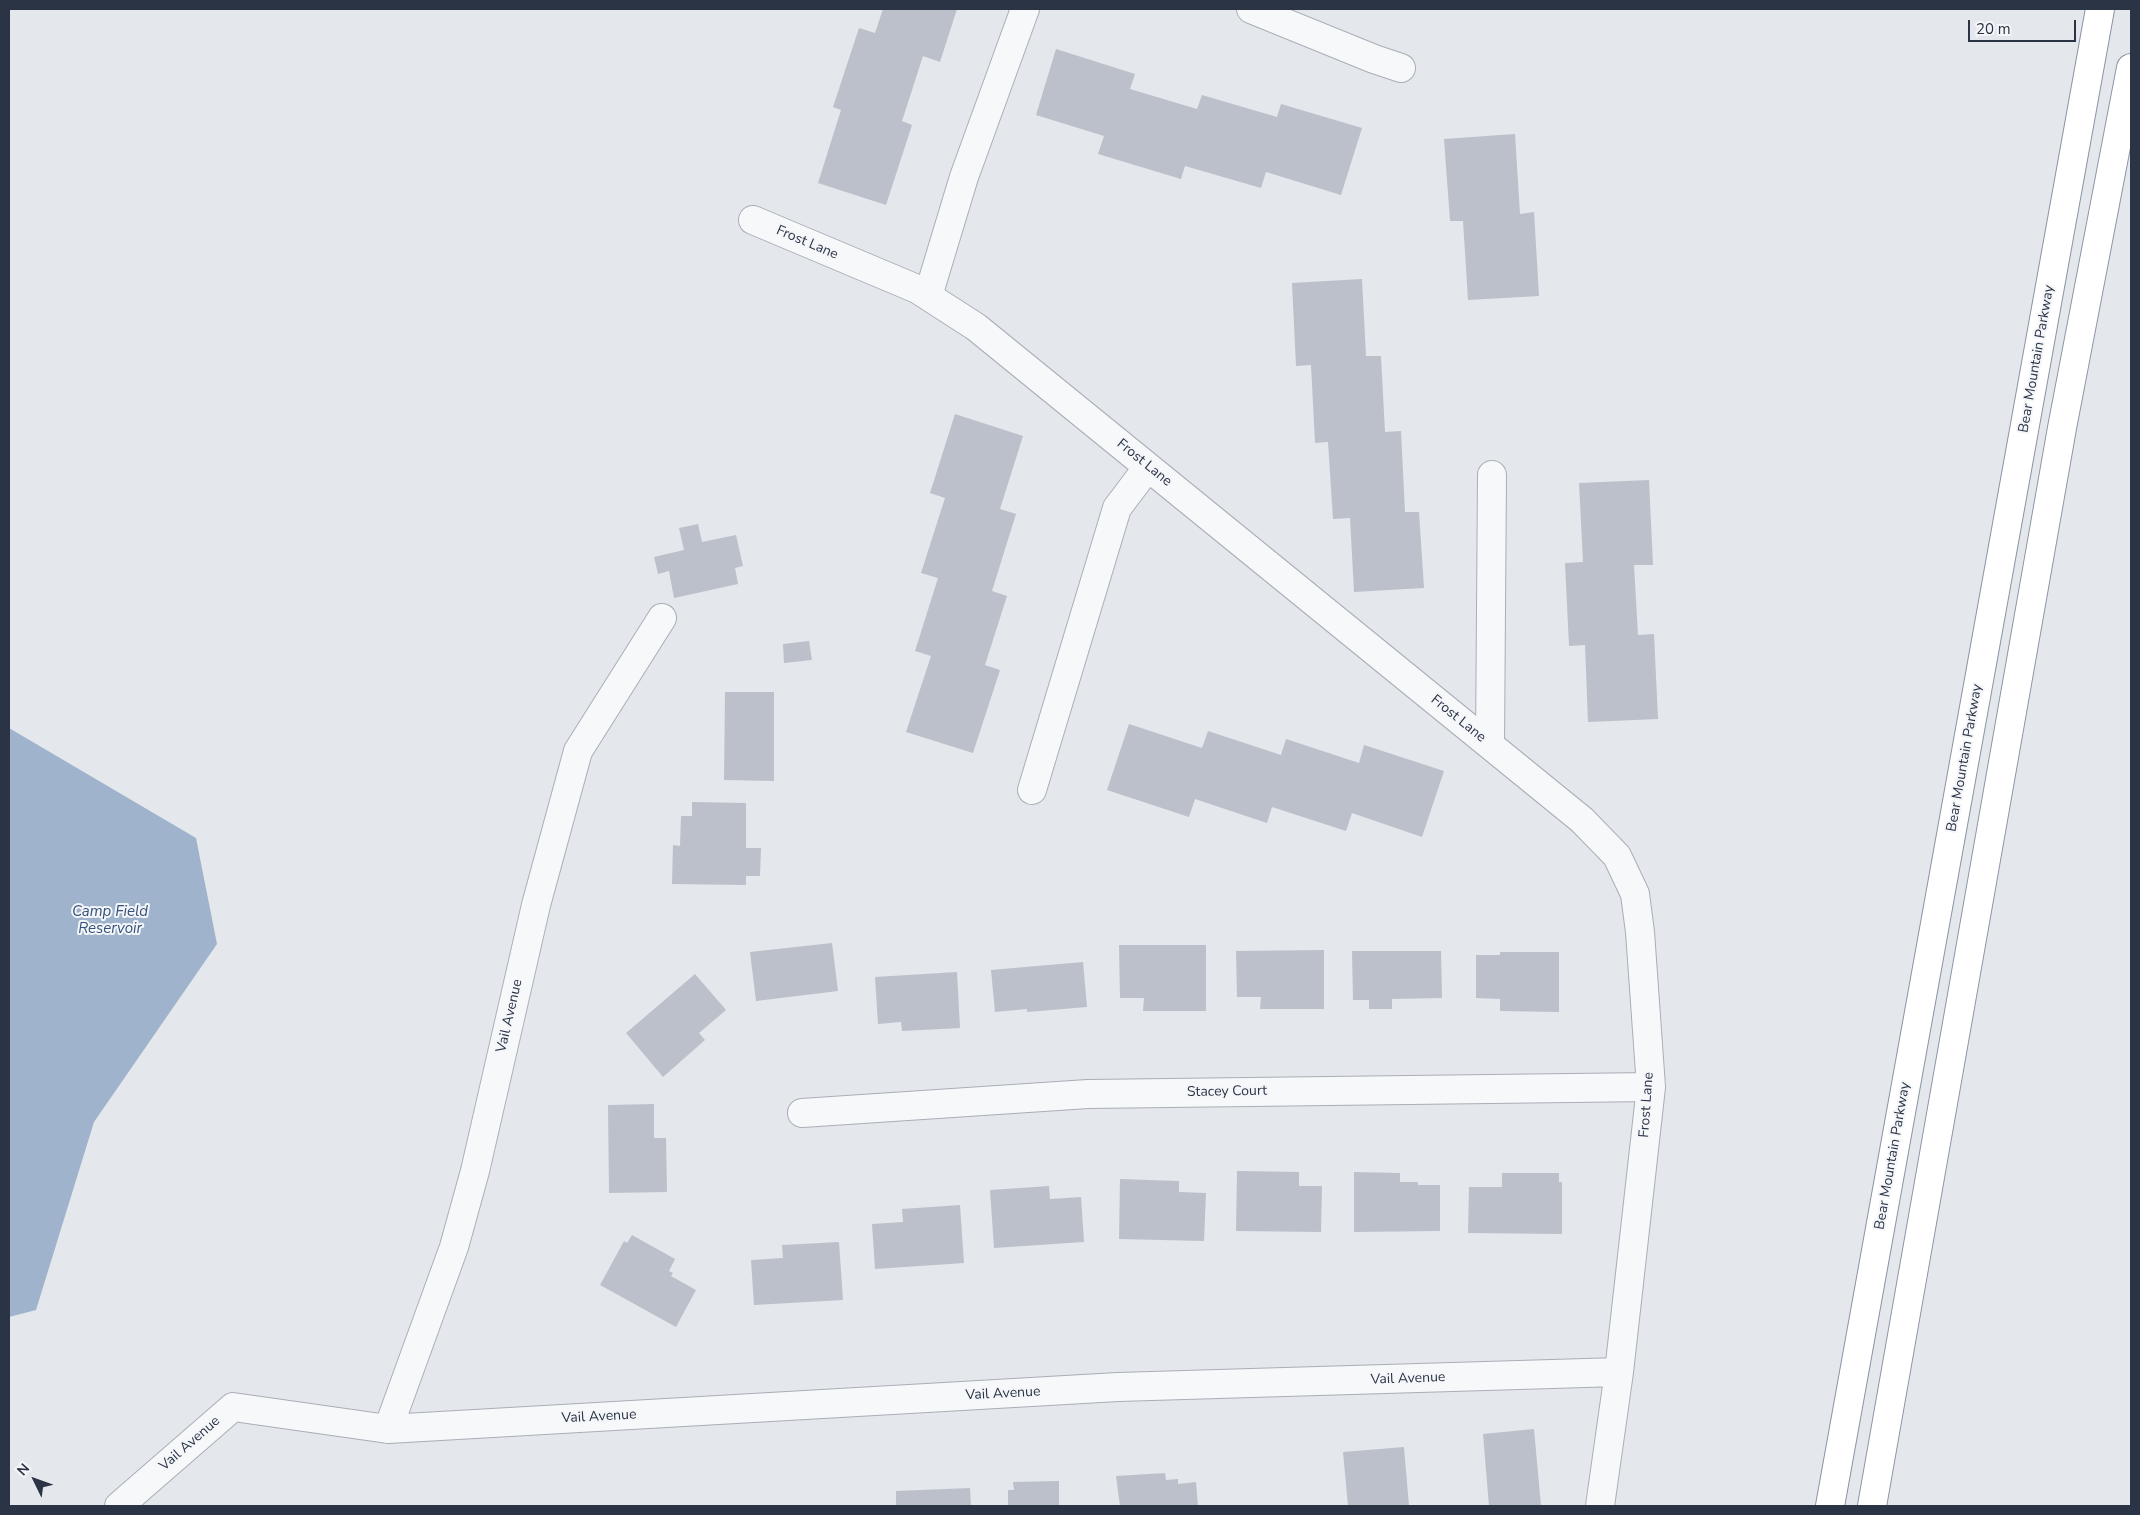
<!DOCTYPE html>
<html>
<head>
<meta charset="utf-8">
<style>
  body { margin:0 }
  #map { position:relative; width:2140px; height:1515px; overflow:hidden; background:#e4e7ec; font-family:"Nunito Sans",sans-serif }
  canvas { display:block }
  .frame { position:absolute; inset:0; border:10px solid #2b3445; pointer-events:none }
  .north { position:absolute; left:10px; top:1455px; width:50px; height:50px; -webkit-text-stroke:4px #f4f6f9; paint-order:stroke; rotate:312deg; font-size:14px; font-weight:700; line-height:20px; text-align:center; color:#2b3445 }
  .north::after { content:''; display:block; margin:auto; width:18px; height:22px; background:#2b3445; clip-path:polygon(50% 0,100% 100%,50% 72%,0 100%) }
  .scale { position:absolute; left:1968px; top:20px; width:108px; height:22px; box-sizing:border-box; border:2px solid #2b3445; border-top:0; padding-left:6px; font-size:15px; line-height:18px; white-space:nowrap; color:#2b3445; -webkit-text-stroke:4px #f4f6f9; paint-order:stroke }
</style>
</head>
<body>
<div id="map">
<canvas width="2140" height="1515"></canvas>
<div class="frame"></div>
<div class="north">N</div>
<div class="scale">20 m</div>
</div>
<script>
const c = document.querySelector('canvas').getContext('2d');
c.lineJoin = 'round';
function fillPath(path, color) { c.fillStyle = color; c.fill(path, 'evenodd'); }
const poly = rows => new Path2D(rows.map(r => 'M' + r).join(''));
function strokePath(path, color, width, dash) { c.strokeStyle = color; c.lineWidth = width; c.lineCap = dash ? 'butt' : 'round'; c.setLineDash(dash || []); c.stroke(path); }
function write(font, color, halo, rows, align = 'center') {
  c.font = font + ' "Nunito Sans",sans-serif'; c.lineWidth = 4; c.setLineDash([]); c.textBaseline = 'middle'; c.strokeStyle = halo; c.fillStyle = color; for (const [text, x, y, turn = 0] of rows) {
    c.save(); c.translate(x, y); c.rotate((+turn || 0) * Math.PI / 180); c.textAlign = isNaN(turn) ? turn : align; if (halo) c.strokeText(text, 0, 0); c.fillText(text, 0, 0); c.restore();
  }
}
fillPath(poly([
  [9,728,196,838,217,944,94,1122,36,1310,9,1317]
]), '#9fb4cc');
fillPath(poly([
  [883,9,957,9,940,62,923,56,902,121,912,125,886,205,818,183,841,110,833,107,859,28,875,33],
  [1056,49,1135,74,1130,89,1197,109,1202,95,1277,117,1281,104,1362,128,1341,195,1266,172,1261,188,1185,166,1181,179,1098,154,1104,136,1036,115],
  [1515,134,1520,214,1534,212,1539,296,1468,300,1463,221,1450,221,1444,139],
  [1362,279,1366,356,1381,356,1385,432,1401,431,1405,512,1419,512,1424,588,1354,592,1350,518,1333,519,1328,442,1315,443,1311,365,1296,366,1292,283],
  [955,414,1023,436,1000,509,1016,514,992,591,1007,596,985,665,1000,670,973,753,906,732,931,656,915,651,938,578,921,573,945,498,930,493],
  [1649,480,1653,565,1634,565,1638,635,1654,634,1658,719,1588,722,1585,645,1569,646,1565,563,1583,562,1579,483],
  [698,524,702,542,736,535,743,566,735,568,738,584,674,598,669,571,658,574,654,557,684,550,679,528],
  [809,641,812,660,784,663,783,644],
  [725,692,774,692,774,781,724,780],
  [1129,724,1202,748,1208,731,1281,755,1286,739,1359,763,1364,745,1444,771,1422,837,1352,813,1346,831,1272,807,1267,823,1195,799,1189,817,1107,790],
  [692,802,746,803,746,848,761,848,760,876,746,876,746,885,672,884,673,845,680,846,681,816,692,816],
  [832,943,838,991,756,1001,750,952],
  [1119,945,1206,945,1206,1011,1143,1011,1144,998,1120,998],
  [1324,950,1324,1009,1260,1009,1261,997,1237,997,1236,951],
  [1352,951,1441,951,1442,998,1392,999,1392,1009,1369,1009,1369,1000,1353,1000],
  [1500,952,1559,952,1559,1012,1500,1011,1500,999,1476,998,1476,955,1500,955],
  [1083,962,1087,1007,1027,1012,1027,1009,995,1012,991,970],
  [957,972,960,1028,902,1031,901,1022,878,1024,875,977],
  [695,974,726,1010,699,1033,705,1040,663,1077,626,1033],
  [654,1104,654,1138,666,1138,667,1192,609,1193,608,1105],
  [1237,1171,1299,1172,1299,1186,1322,1186,1321,1232,1236,1231],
  [1354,1172,1400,1173,1400,1182,1418,1182,1418,1185,1440,1185,1440,1231,1354,1232],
  [1502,1173,1559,1173,1559,1182,1562,1182,1562,1234,1468,1233,1469,1187,1502,1187],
  [1120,1179,1179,1181,1179,1192,1206,1193,1204,1241,1119,1239],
  [1049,1186,1050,1199,1081,1197,1084,1242,994,1248,990,1190],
  [960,1205,964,1263,875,1269,872,1224,903,1222,902,1209],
  [632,1235,675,1259,669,1271,673,1273,671,1276,696,1290,676,1327,600,1285,624,1241,627,1243],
  [839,1242,843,1300,754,1305,751,1260,783,1258,782,1245],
  [1534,1429,1541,1506,1489,1506,1483,1434],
  [1404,1447,1409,1506,1348,1506,1343,1452],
  [1165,1473,1166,1480,1178,1479,1178,1484,1196,1482,1198,1506,1120,1506,1116,1476],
  [1059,1481,1059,1506,1008,1506,1008,1490,1014,1490,1013,1482],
  [970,1488,971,1506,896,1506,896,1491]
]), '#bbc0ca');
const minor = poly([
  [1251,9,1374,59,1401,68],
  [753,220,917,289,976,327,1582,820,1617,856,1635,894,1640,932,1651,1087,1619,1372,1600,1506],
  [928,296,964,177,1025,9],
  [1490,745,1492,475],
  [1032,790,1117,508,1148,467],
  [802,1113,1088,1094,1651,1087],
  [388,1429,454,1247,475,1171,536,905,578,751,662,618],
  [119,1506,233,1407,388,1429,1118,1387,1619,1372]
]);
const highway = poly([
  [1830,1506,2100,9],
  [1872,1506,2062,428,2131,68]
]);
strokePath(minor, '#a9aeb7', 30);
strokePath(highway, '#8b94a3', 30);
strokePath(minor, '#f7f8fa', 28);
strokePath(highway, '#fff', 28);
write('14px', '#2b3445', '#f4f6f9', [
  ["Frost Lane",807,243,23],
  ["Bear Mountain Parkway",2037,359,-80],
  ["Frost Lane",1144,463,39],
  ["Frost Lane",1458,719,39],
  ["Bear Mountain Parkway",1965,758,-80],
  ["Vail Avenue",510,1016,-77],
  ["Stacey Court",1227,1092,-1],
  ["Frost Lane",1647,1105,-86],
  ["Bear Mountain Parkway",1893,1156,-80],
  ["Vail Avenue",1408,1379,-2],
  ["Vail Avenue",1003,1394,-3],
  ["Vail Avenue",599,1417,-3],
  ["Vail Avenue",190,1444,-41]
]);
write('italic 15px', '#34527a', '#f4f6f9', [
  ["Camp Field",110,912],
  ["Reservoir",110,929]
]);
</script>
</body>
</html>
